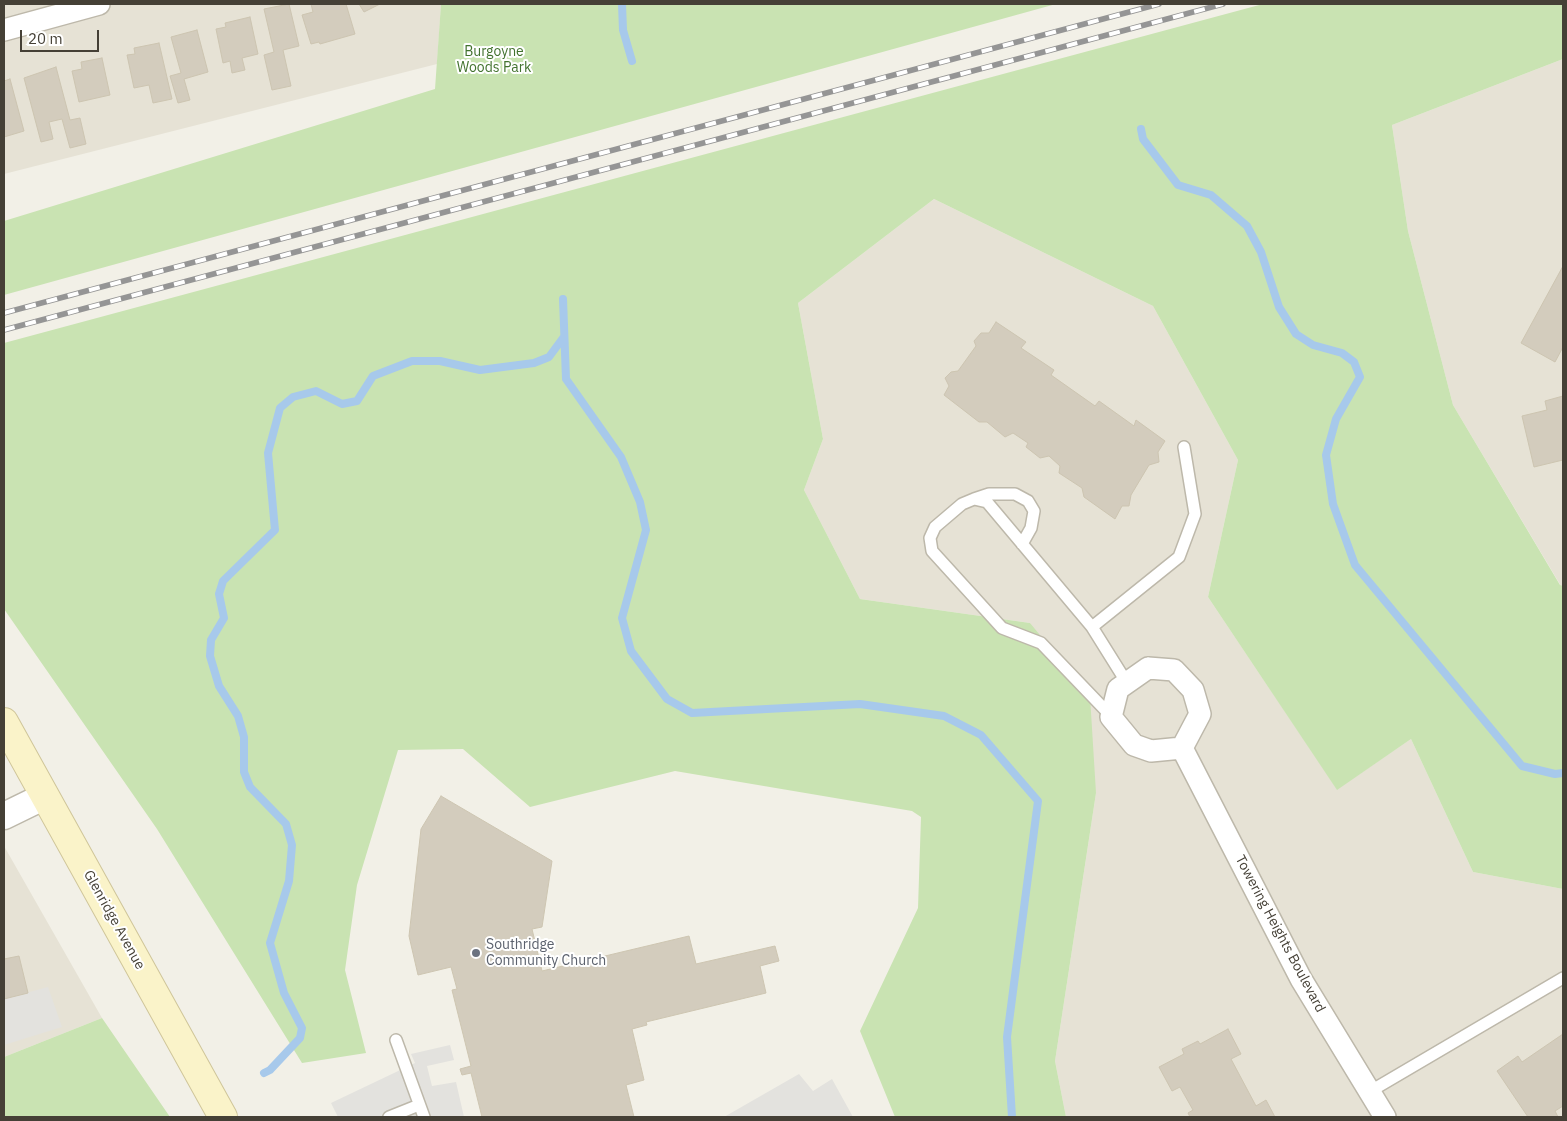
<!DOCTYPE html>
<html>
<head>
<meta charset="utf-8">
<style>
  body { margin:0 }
  #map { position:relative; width:1567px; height:1121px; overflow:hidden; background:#f2f0e7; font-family:"IBM Plex Sans",sans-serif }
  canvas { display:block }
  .frame { position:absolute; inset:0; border:5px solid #454036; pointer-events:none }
  .scale { position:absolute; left:20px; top:30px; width:79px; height:22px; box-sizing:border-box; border:2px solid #454036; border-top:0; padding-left:6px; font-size:15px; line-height:18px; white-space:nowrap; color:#454036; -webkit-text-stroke:4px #fff; paint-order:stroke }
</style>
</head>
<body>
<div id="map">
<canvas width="1567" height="1121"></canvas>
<div class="frame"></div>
<div class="scale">20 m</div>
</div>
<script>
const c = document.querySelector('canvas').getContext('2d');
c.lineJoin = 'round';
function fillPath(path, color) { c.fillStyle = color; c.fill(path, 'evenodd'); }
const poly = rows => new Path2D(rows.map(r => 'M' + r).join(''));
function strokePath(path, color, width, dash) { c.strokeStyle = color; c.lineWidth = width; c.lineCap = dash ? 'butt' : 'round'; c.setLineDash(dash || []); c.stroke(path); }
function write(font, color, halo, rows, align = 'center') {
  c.font = font + ' "IBM Plex Sans",sans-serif'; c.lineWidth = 4; c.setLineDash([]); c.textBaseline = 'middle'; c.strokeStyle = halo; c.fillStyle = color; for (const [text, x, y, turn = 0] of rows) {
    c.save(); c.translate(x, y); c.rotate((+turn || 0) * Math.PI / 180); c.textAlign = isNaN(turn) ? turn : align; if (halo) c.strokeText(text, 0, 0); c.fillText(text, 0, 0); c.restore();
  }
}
fillPath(poly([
  [4,4,441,4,437,64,4,174],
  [1563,59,1563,586,1561,586,1453,405,1408,231,1392,125],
  [934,199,1153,306,1238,460,1208,597,1337,789,1411,739,1473,872,1563,889,1563,1117,1066,1117,1055,1061,1096,793,1030,623,860,599,804,490,823,439,798,303],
  [4,846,102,1018,4,1057]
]), '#e6e2d5');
fillPath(poly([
  [441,4,1056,4,4,295,4,221,435,89],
  [1263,4,1563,4,1563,59,1392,125,1408,231,1453,405,1560,585,1563,586,1563,889,1473,872,1411,739,1337,790,1208,597,1238,460,1153,306,934,199,798,303,823,439,804,490,860,599,1030,623,1090,696,1096,793,1055,1061,1066,1117,895,1117,860,1031,918,908,921,817,912,811,675,771,530,807,463,749,398,750,357,885,345,970,366,1053,302,1063,157,829,4,609,4,343],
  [102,1018,170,1117,4,1117,4,1057]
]), '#c9e3b2');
fillPath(poly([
  [48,987,62,1027,4,1045,4,999],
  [450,1045,454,1060,427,1066,432,1086,456,1082,464,1117,338,1117,331,1103,415,1063,411,1054],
  [799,1074,813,1091,832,1079,853,1117,724,1117]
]), '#e3e2de');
strokePath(poly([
  [622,4,623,30,632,61],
  [1141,129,1143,139,1178,185,1211,195,1247,226,1261,252,1279,307,1296,334,1313,345,1342,353,1354,362,1360,377,1336,419,1326,455,1333,504,1355,565,1522,766,1555,774,1563,773],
  [563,299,566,379,621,457,640,502,646,530,622,618,631,651,667,699,692,713,860,704,944,716,981,735,1038,801,1007,1037,1012,1117],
  [264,1073,270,1070,300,1038,302,1028,284,993,270,943,289,881,292,845,286,824,250,787,244,772,244,737,238,716,219,686,210,656,211,640,224,618,219,594,223,581,275,530,268,453,280,408,293,397,316,391,342,404,357,401,373,376,412,361,440,361,480,370,534,363,549,357,563,338]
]), '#a7c9eb', 8);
const building = poly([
  [289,4,299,46,283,50,291,86,272,90,264,55,274,52,264,9,289,4],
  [311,4,346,4,355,34,320,44,319,42,311,44,302,15,313,12,311,4],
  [359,4,380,4,364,12,359,4],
  [250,17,258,54,242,58,245,70,232,73,230,61,223,63,216,29,226,27,225,23,250,17],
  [197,30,208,72,184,79,190,100,178,103,170,76,181,73,171,37,197,30],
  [159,43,172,99,153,103,149,85,134,88,127,55,135,54,134,48,159,43],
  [102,58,110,95,79,102,72,71,82,69,81,62,102,58],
  [56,67,70,120,80,118,86,144,70,148,62,119,49,122,53,139,41,142,24,78,56,67],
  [10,79,24,131,4,137,4,81,10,79],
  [1563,266,1563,347,1555,362,1521,343,1563,266],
  [996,322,1026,342,1021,348,1054,370,1051,375,1095,406,1099,401,1134,426,1136,420,1165,441,1158,452,1159,462,1149,465,1131,495,1129,506,1122,506,1115,519,1084,497,1082,488,1059,473,1060,466,1049,456,1040,458,1026,447,1028,443,1013,433,1005,437,987,422,979,422,944,395,949,386,945,378,951,372,958,371,976,346,974,341,981,333,989,333,996,322],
  [1563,396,1563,460,1534,467,1522,416,1547,410,1545,401,1563,396],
  [441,796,552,861,542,927,532,929,542,971,689,936,696,964,775,946,779,961,760,966,766,993,646,1022,647,1025,632,1029,644,1080,626,1085,634,1117,482,1117,471,1073,462,1075,460,1069,471,1066,452,990,457,989,451,967,418,975,409,936,421,829,441,796],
  [4,956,4,959,19,956,28,993,4,999,4,956],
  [1228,1029,1241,1054,1231,1059,1256,1106,1266,1100,1275,1117,1190,1117,1188,1113,1193,1110,1180,1087,1172,1091,1159,1067,1184,1054,1182,1049,1198,1041,1200,1044,1228,1029],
  [1563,1034,1563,1106,1555,1111,1558,1117,1528,1117,1497,1071,1518,1056,1522,1062,1563,1034]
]);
fillPath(building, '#d3ccbd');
strokePath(building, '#cdc5b1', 1);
const service = poly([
  [974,499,989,494,1015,494,1028,501,1034,511,1031,528,1022,544],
  [1092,627,1179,557,1195,514,1184,447],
  [1111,716,1041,643,1002,628,932,551,930,538,935,527,962,504,974,499,987,502,1092,627,1127,683],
  [396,1040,424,1117],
  [1369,1092,1563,978],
  [389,1117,419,1105]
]);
const minor = poly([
  [4,30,99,4],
  [1148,668,1174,670,1193,690,1200,714,1182,748,1151,751,1134,745,1111,717,1118,689,1148,668],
  [1182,748,1301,979,1385,1117]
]);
const tertiary = poly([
  [4,816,45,796]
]);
const secondary = poly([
  [4,722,223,1117]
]);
strokePath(service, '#bdb8aa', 14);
strokePath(minor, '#bdb8aa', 24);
strokePath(tertiary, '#bdb8aa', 29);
strokePath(secondary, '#cfc599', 30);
strokePath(service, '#fff', 11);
strokePath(minor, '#fff', 21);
strokePath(tertiary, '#fff', 26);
strokePath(secondary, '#faf3c9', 28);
const rail = poly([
  [4,313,1159,4],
  [4,330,1223,4]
]);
strokePath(rail, '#959595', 5.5);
strokePath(rail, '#fff', 4, [11]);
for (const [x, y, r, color] of [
  [476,953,5,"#6b7280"]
]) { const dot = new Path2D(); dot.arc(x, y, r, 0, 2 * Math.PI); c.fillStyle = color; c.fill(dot); strokePath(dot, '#fff', 2); }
write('14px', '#42722e', '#fff', [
  ["Burgoyne",494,52],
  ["Woods Park",494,68]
]);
write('14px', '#454036', '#fff', [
  ["Glenridge Avenue",114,920,61],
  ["Towering Heights Boulevard",1280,934,62]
]);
write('14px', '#5b616d', '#fff', [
  ["Southridge",486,945],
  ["Community Church",486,961]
], 'left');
</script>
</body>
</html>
